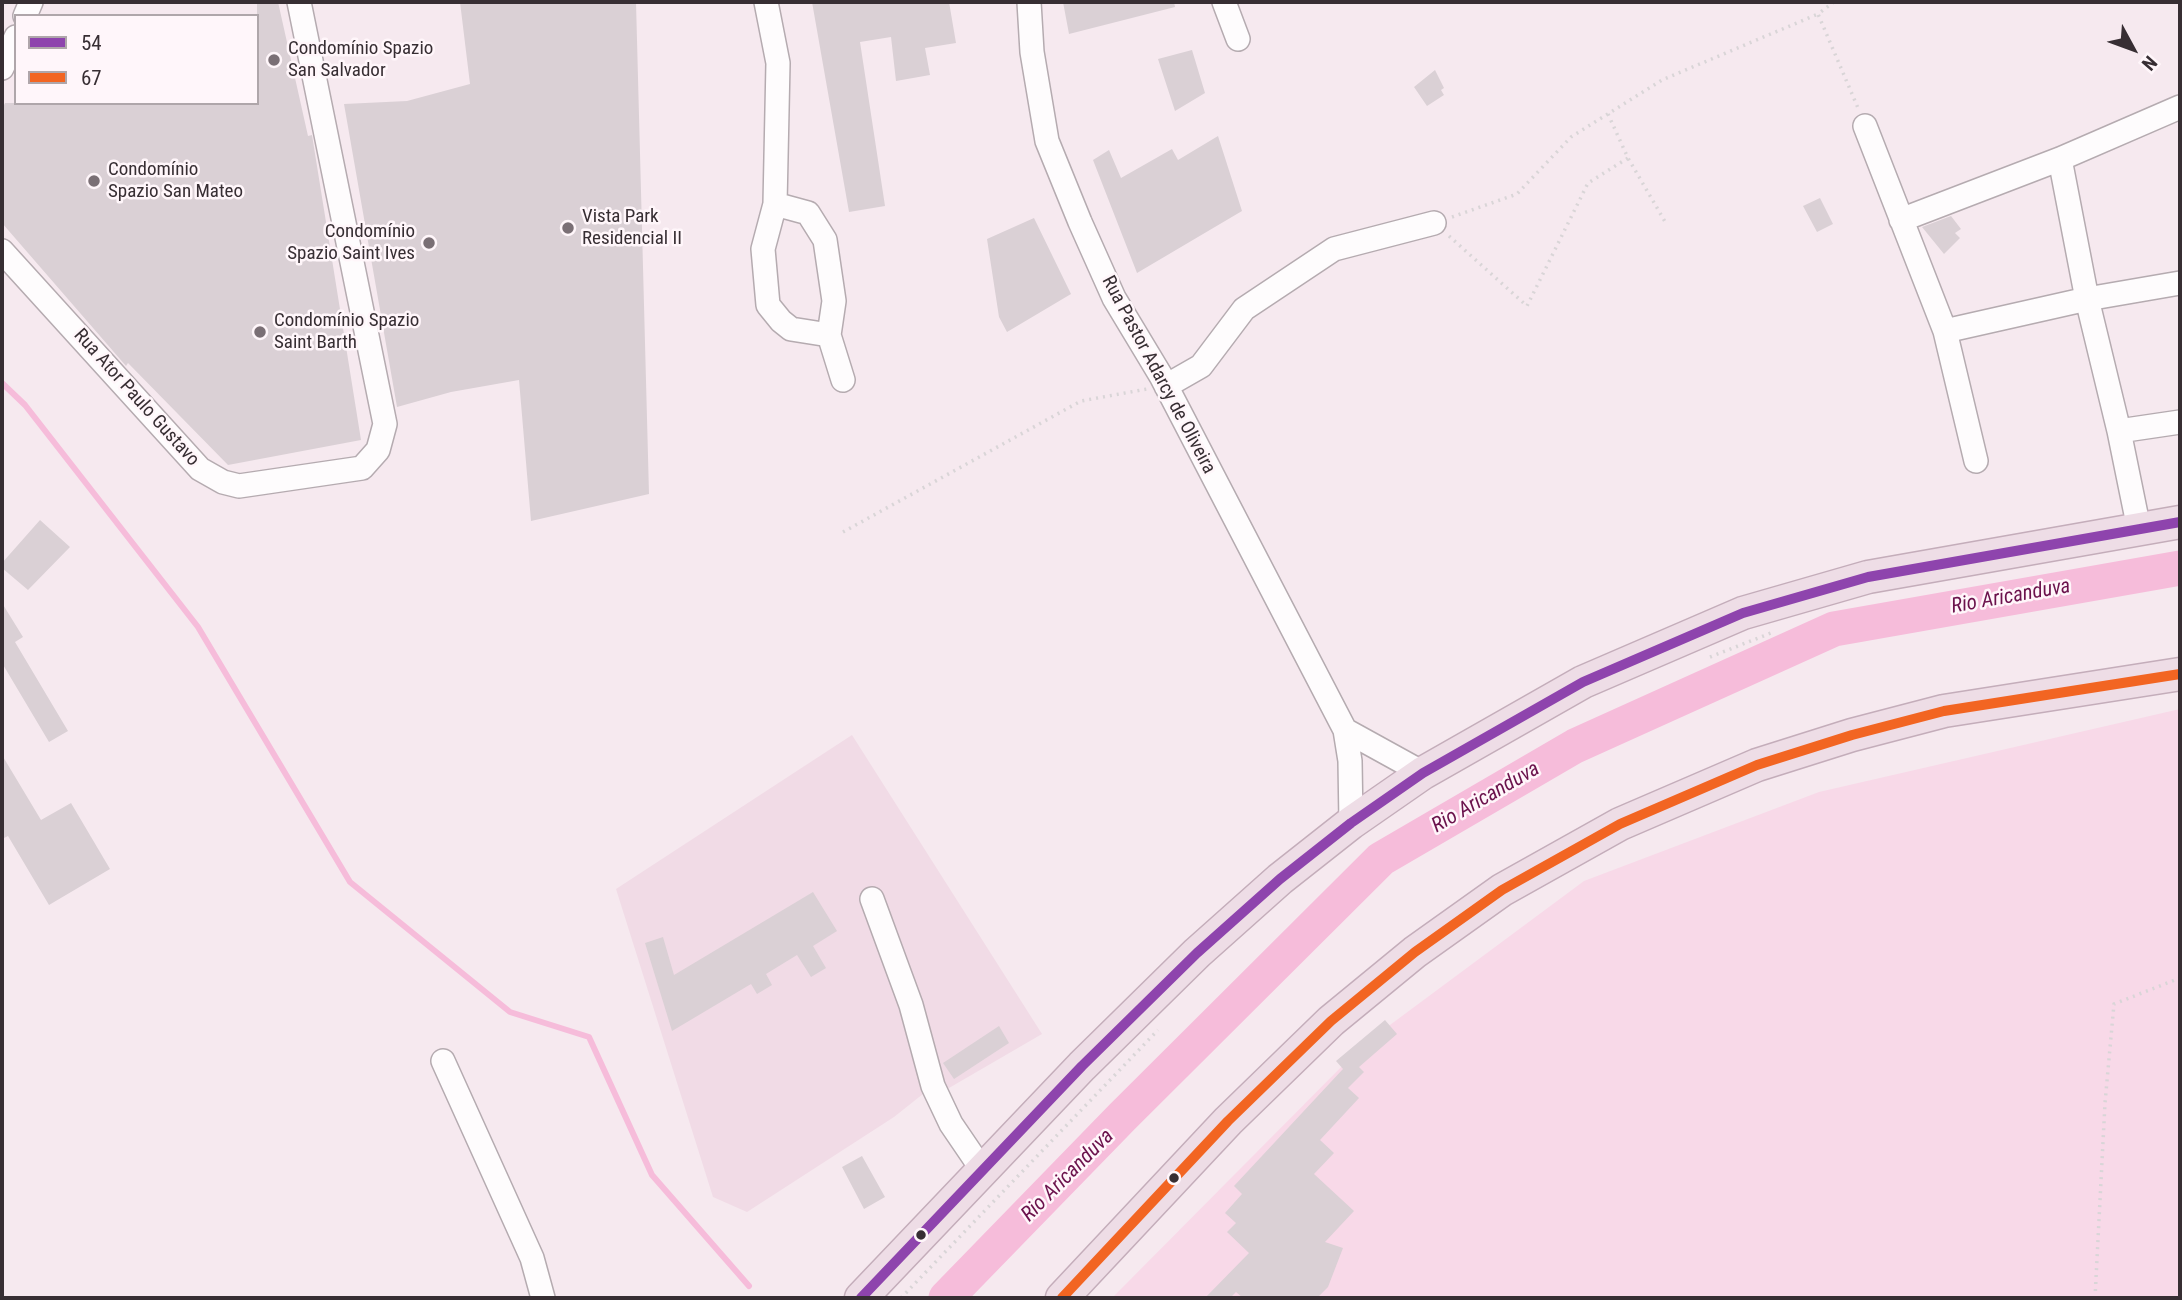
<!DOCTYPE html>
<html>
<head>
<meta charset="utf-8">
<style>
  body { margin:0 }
  #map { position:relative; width:2182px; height:1300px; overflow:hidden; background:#f6e9ef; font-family:"Roboto Condensed",sans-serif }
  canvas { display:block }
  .frame { position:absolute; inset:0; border:4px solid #372e33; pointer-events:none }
  .legend { position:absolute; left:14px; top:14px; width:245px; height:91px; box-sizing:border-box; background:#fff6fa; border:2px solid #afa6aa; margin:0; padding:9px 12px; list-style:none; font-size:21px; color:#372e33 }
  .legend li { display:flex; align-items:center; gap:14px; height:35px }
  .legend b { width:35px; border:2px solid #afa6aa }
  .north { position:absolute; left:2098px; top:14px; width:70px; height:70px; -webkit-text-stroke:5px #fff6fa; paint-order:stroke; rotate:131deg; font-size:19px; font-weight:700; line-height:28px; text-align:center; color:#372e33 }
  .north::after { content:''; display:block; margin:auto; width:24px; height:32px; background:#372e33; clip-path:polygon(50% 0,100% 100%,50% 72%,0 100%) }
</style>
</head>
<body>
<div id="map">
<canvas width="2182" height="1300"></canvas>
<div class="frame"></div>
<ul class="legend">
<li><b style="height:9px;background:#8e44ad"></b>54</li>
<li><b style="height:9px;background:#f26522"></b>67</li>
</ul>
<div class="north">N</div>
</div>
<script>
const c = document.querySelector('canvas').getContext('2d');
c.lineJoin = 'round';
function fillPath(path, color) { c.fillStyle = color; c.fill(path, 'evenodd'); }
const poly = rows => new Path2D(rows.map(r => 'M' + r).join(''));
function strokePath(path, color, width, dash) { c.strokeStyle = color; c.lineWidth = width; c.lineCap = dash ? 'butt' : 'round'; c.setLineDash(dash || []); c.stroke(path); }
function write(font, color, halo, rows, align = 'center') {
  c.font = font + ' "Roboto Condensed",sans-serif'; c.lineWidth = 5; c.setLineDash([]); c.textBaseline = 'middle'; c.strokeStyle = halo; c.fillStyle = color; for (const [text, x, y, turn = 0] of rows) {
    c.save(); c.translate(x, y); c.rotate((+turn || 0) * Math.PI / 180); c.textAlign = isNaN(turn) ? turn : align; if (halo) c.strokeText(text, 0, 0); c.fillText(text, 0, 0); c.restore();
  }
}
fillPath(poly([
  [852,735,1042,1034,949,1088,933,1086,894,1117,747,1212,713,1197,616,889]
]), '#f1dbe6');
fillPath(poly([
  [2180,709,2180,1298,1112,1298,1363,1045,1584,881,1819,792]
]), '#f8d9e8');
strokePath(poly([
  [2,383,25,405,198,627,350,882,510,1012,589,1037,652,1175,749,1286]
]), '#f6bcda', 6);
strokePath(poly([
  [946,1298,1122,1117,1381,859,1575,746,1834,629,2180,568]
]), '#f6bcda', 35);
fillPath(poly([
  [257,2,278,2,308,136,312,135,361,440,228,465,128,363,126,366,2,223,2,109,5,103,257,103],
  [460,2,636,2,649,494,531,521,519,380,451,392,397,407,344,104,407,101,470,84],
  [812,2,949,2,956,43,925,48,930,75,896,81,891,37,860,42,885,206,849,212],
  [1063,2,1174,2,1175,7,1069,34],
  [1192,50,1205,93,1175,111,1158,59],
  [1435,70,1444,88,1441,90,1444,95,1427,106,1414,87],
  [1218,136,1242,211,1137,273,1093,160,1109,150,1121,178,1172,149,1178,160],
  [1820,198,1833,224,1817,232,1803,206],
  [1951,216,1961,229,1955,233,1960,238,1944,254,1922,227],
  [1034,218,1071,294,1007,332,999,317,987,239],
  [40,520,70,547,28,590,2,568,2,563],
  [2,603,23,637,15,642,68,731,49,742,2,663],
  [2,755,41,820,71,803,110,869,49,905,8,836,2,839],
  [813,892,837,931,813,946,826,968,811,977,797,955,766,974,772,985,757,994,751,984,672,1031,645,943,663,937,674,975],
  [1385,1020,1397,1034,1359,1067,1364,1072,1348,1088,1359,1098,1320,1140,1334,1153,1314,1174,1354,1211,1325,1242,1343,1248,1328,1287,1317,1298,1243,1298,1236,1292,1230,1298,1205,1298,1249,1253,1227,1232,1236,1223,1225,1213,1242,1194,1234,1186,1343,1069,1336,1061],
  [999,1026,1009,1043,954,1079,943,1063],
  [862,1156,885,1197,864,1209,842,1167]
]), '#dad0d5');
const minor = poly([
  [766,2,778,63,775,204,763,249,768,305,781,321,791,329,829,335],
  [1029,2,1032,52,1047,141,1080,222,1114,298,1161,376,1345,730,1350,761,1351,823],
  [1224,2,1238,39],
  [25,16,31,2],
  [2,68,16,37],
  [1865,126,1945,331,1976,461],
  [2060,159,2087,299,2119,431,2139,529],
  [775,204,808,213,825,240,834,301,829,335,843,380],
  [1901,220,2060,159,2180,107],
  [2,251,200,469,223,482,239,486,362,468,378,450,385,424,299,2],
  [1945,331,2087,299,2180,283],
  [1166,386,1201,366,1244,309,1334,249,1434,223],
  [2119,431,2180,422],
  [1345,730,1423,773],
  [872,899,911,1005,933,1086,951,1124,983,1171],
  [443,1061,532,1258,543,1298]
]);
const highway = poly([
  [861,1298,1082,1066,1197,953,1280,879,1351,823,1423,773,1583,682,1743,613,1868,577,2180,522],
  [1062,1298,1228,1121,1331,1021,1415,952,1502,890,1620,824,1757,765,1852,735,1944,711,2180,674]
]);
strokePath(minor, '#b5abb0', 26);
strokePath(highway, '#c4adba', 35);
strokePath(poly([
  [1834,2,1818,14,1858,108],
  [1608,114,1628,158,1667,225],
  [1452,217,1517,194,1571,137,1662,80,1818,14],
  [1449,236,1527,306,1588,183,1628,158],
  [843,532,1081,401,1147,389],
  [1710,657,1771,633],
  [901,1298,1158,1030],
  [2095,1298,2105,1103,2114,1004,2180,978]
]), '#d9d5d7', 3.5, [2, 5]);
strokePath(minor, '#fefcfd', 23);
strokePath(highway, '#eedde6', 32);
strokePath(poly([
  [861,1298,1082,1066,1197,953,1280,879,1351,823,1423,773,1583,682,1743,613,1868,577,2180,522]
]), '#8e44ad', 10);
strokePath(poly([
  [1062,1298,1228,1121,1331,1021,1415,952,1502,890,1620,824,1757,765,1852,735,1944,711,2180,674]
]), '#f26522', 10);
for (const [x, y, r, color] of [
  [274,60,7,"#7a6f75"],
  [94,181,7,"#7a6f75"],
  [568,228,7,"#7a6f75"],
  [429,243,7,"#7a6f75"],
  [260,332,7,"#7a6f75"],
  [1174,1178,6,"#372e33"],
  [921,1235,6,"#372e33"]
]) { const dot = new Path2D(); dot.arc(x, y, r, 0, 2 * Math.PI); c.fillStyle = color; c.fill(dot); strokePath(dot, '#fff6fa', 2.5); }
write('19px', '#372e33', '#fff6fa', [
  ["Condomínio Spazio",288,49],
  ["San Salvador",288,71],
  ["Condomínio",108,170],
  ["Spazio San Mateo",108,192],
  ["Vista Park",582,217],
  ["Residencial II",582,239],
  ["Condomínio",415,232,"right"],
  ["Spazio Saint Ives",415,254,"right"],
  ["Condomínio Spazio",274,321],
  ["Saint Barth",274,343]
], 'left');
write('19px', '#372e33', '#fff6fa', [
  ["Rua Pastor Adarcy de Oliveira",1158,375,62],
  ["Rua Ator Paulo Gustavo",136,398,48]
]);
write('italic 21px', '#6b124c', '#fff6fa', [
  ["Rio Aricanduva",2011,597,-10],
  ["Rio Aricanduva",1486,798,-30],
  ["Rio Aricanduva",1068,1176,-45]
]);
</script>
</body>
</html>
